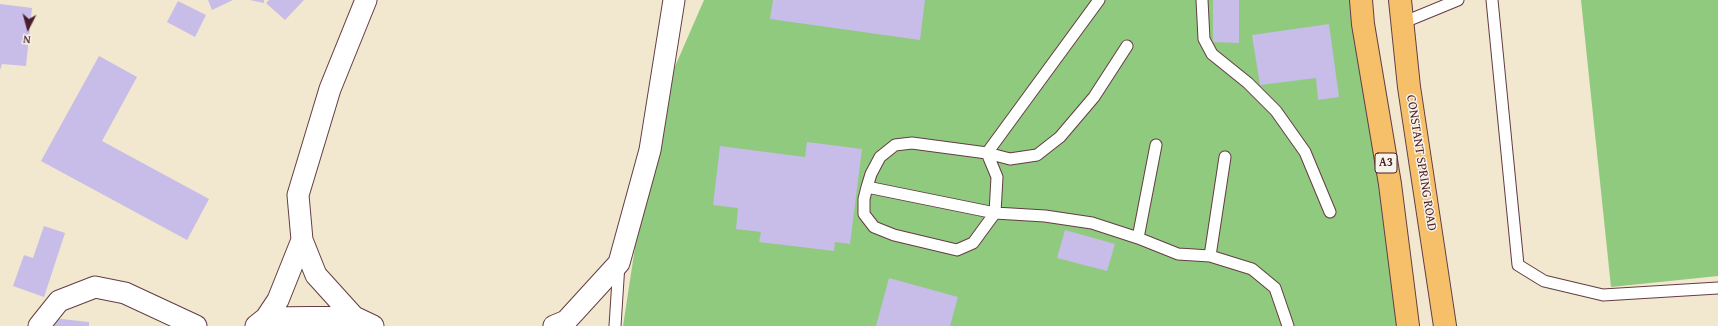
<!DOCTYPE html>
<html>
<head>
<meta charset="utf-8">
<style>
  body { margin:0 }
  #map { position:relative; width:1718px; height:326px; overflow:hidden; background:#f2e7cf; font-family:"Gentium Book Plus",serif }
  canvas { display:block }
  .north { position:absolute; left:8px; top:8px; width:40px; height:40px; -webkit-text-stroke:3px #f7f3e8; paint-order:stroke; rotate:186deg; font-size:11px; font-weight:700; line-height:16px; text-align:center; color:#4a1f2b }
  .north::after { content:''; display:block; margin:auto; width:14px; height:18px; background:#4a1f2b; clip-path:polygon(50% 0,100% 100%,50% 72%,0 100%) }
</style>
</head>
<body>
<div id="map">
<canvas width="1718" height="326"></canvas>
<div class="north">N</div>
</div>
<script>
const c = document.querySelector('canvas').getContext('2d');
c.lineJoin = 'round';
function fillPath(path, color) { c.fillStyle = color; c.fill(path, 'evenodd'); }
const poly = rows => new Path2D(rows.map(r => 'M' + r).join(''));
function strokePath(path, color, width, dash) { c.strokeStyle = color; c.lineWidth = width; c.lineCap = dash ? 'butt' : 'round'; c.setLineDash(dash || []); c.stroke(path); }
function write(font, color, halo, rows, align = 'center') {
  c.font = font + ' "Gentium Book Plus",serif'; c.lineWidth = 3; c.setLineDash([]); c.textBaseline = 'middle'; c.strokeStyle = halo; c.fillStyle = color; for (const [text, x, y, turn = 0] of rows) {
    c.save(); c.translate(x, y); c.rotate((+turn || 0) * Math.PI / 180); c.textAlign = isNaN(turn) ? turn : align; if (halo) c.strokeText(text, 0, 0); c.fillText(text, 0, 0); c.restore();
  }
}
fillPath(poly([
  [704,0,1355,0,1407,326,623,326,656,110],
  [1581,0,1718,0,1718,276,1611,287]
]), '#90ca7e');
fillPath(poly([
  [208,0,233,0,212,10],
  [250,0,264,0,264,3],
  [269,0,304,0,285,20,266,3],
  [773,0,925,0,920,40,770,19],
  [1213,0,1239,0,1239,43,1213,42],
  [178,1,206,15,195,37,167,22],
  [0,4,32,8,26,66,2,64,0,70],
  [1329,24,1339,97,1318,100,1316,78,1260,85,1252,35],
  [99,56,137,77,102,141,209,199,187,240,41,161],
  [807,142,862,149,850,244,835,242,834,251,759,242,761,232,736,229,738,208,713,205,720,146,805,157],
  [44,226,65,233,44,297,13,286,24,255,33,258],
  [1065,230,1115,244,1107,271,1057,258],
  [889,278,958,297,950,326,876,326],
  [52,318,89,322,89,326,52,326]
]), '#c8bce9');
const lane = poly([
  [1099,0,987,153,1010,159,1037,155,1060,137,1094,97,1127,46],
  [1202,0,1204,39,1212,54,1248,83,1276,111,1305,152,1330,212],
  [1492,0,1518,265,1544,281,1603,295,1718,288],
  [1402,23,1458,0],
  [912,143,987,153,997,177,995,213,973,243,957,250,894,235,874,227,864,214,864,199,867,187,871,174,880,157,895,145,912,143],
  [867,187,995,213,1045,216,1092,223,1138,238,1178,254,1210,256,1252,269,1275,288,1288,326],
  [1138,238,1156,145],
  [1210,256,1225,157],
  [615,326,619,264]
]);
const street = poly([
  [366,0,330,89,298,195,302,240,316,275,354,317,373,326],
  [266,318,354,317],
  [39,326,59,301,95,287,125,293,196,326],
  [256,326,266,318,278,300,302,240],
  [554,326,566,321,619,263,650,150,674,0]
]);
const primary = poly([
  [1361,0,1363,24,1390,184,1408,326],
  [1400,0,1409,87,1445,326]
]);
strokePath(lane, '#633d44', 13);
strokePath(street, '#633d44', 23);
strokePath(primary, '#633d44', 24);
strokePath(lane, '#fff', 11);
strokePath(street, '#fff', 21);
strokePath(primary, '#f6c06b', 22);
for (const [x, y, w] of [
  [1386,163,22]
]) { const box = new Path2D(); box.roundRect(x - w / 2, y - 10, w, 20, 3); c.fillStyle = '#f7f3e8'; c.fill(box); strokePath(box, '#4a1f2b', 1); }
write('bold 12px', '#4a1f2b', null, [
  ["A3",1386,163]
]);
write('13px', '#4a1f2b', '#f7f3e8', [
  ["CONSTANT SPRING ROAD",1421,163,81]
]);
</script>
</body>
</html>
